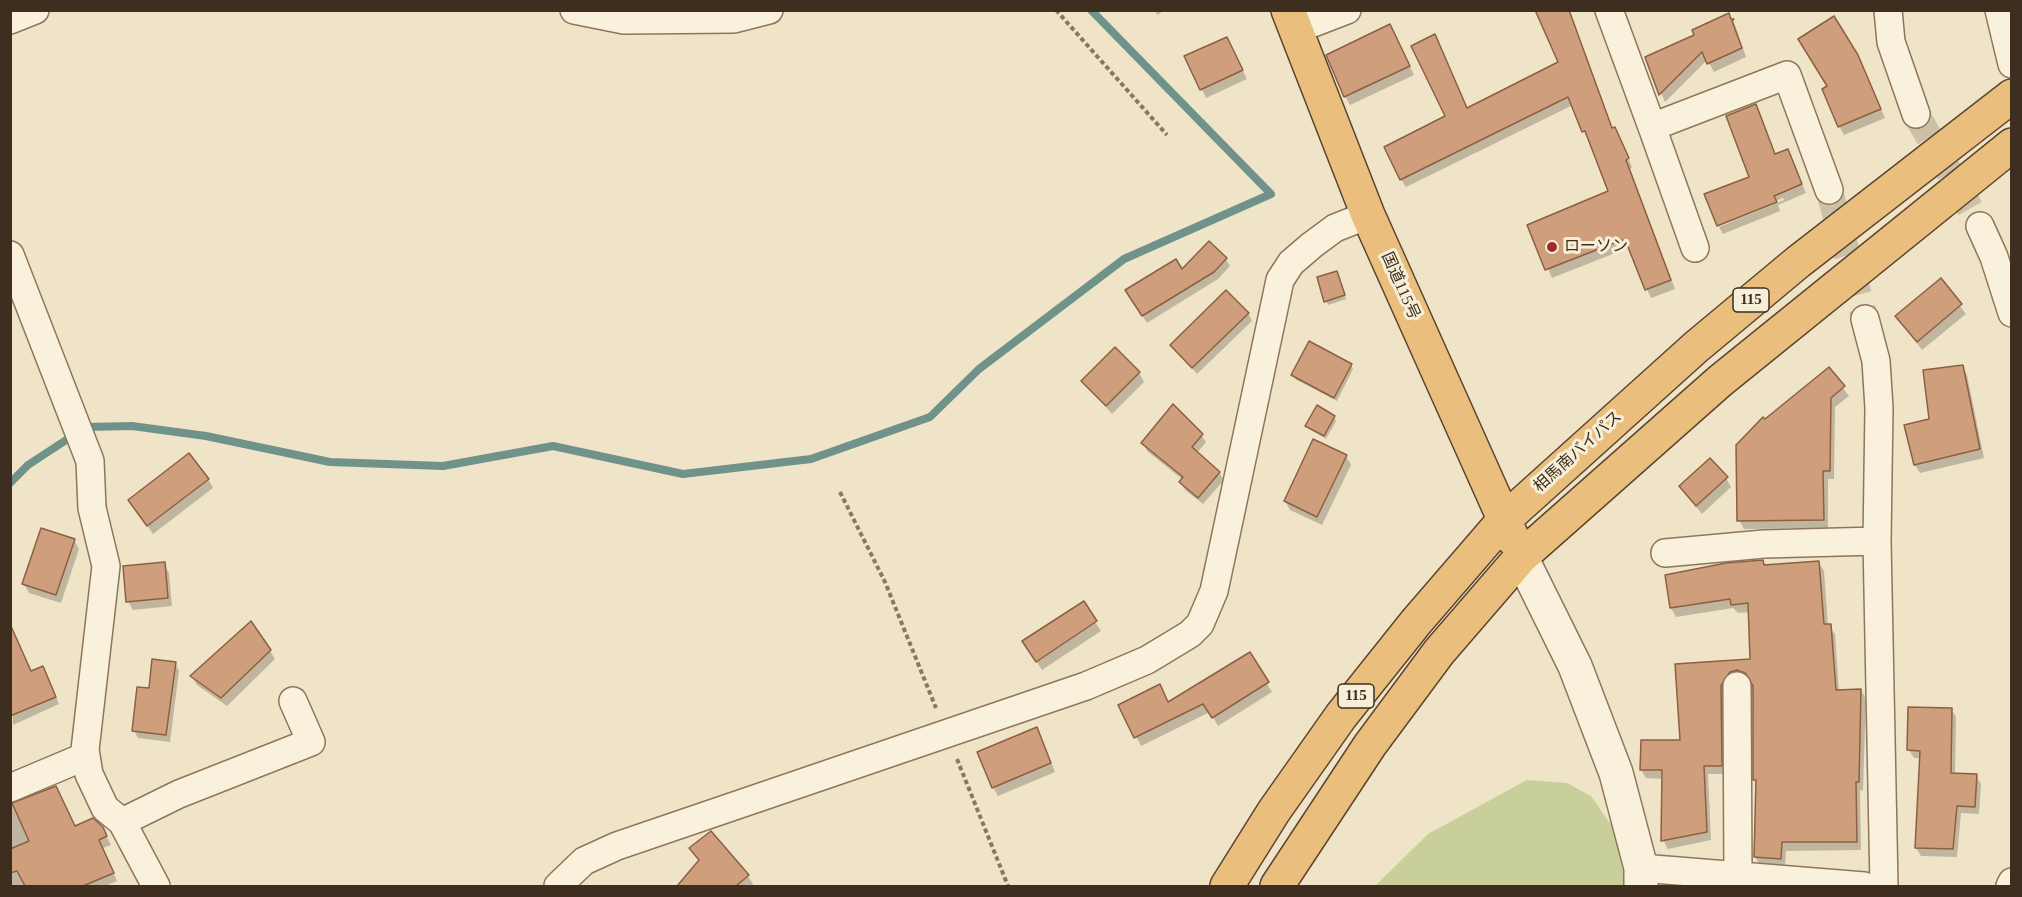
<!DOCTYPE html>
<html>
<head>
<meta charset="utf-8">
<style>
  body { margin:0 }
  #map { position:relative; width:2022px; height:897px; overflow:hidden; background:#f0e4c8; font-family:"Times New Roman",serif }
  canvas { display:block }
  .frame { position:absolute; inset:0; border:12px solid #3d2e20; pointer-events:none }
</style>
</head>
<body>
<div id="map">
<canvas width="2022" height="897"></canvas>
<div class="frame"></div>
</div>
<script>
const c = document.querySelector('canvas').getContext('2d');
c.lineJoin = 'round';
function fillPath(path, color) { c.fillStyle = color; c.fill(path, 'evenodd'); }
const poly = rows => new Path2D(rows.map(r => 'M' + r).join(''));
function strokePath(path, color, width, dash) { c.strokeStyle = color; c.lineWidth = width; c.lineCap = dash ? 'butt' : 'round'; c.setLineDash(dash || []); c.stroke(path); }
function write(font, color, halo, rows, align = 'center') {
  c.font = font + ' "Times New Roman","Noto Sans JP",serif'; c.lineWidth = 6; c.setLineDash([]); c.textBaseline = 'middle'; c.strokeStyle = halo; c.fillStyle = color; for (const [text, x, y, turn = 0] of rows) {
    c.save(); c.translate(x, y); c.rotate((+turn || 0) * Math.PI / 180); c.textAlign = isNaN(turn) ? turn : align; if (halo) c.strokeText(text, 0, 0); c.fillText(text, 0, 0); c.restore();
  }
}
fillPath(poly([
  [1527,780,1567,783,1591,796,1614,829,1626,886,1375,886,1428,834]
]), '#c9cf9b');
fillPath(poly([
  [1155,10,1165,10,1157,15],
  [1569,10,1613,129,1619,137,1632,167,1630,169,1675,289,1651,298,1628,248,1552,278,1529,226,1609,191,1573,105,1406,187,1401,179,1467,109,1560,63],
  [1733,19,1746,57,1714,72,1707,60,1665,102,1646,58],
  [1395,34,1414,75,1350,105,1345,96],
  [1231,47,1247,79,1206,98,1186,57],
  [1857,56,1885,118,1844,135,1839,126,1829,87],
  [1756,106,1776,155,1792,159,1806,193,1778,205,1780,211,1723,234,1719,227,1784,200,1783,198,1718,224,1751,178],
  [1226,259,1230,266,1218,279,1147,323,1127,291],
  [1337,273,1346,299,1328,305,1326,301],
  [1940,280,1966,314,1922,350,1897,316],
  [1248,313,1252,321,1197,374,1172,345],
  [1351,365,1353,369,1337,401,1295,379,1293,375],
  [1962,366,1967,375,1984,458,1920,473,1915,465,1906,426,1931,420],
  [1829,369,1849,396,1835,407,1834,479,1828,479,1828,528,1744,529,1739,520,1765,421],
  [1139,373,1144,382,1112,414,1083,381],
  [1334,417,1336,421,1326,439,1307,426],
  [1201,435,1206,442,1197,453,1219,473,1224,480,1203,504,1185,490,1181,482,1183,480,1147,451,1143,443],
  [1346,456,1351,465,1322,525,1290,510,1285,501],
  [1726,478,1731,487,1702,514,1680,487],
  [208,479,213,488,153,534,130,501],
  [74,540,79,549,61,603,29,593,24,584],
  [1762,561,1765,567,1819,563,1824,571,1828,625,1835,634,1839,691,1861,690,1866,699,1863,791,1860,790,1861,850,1786,851,1785,867,1760,865,1755,857,1757,783,1752,681,1742,679,1726,774,1708,774,1711,840,1668,849,1663,840,1664,779,1646,778,1641,770,1682,742,1676,666,1751,661,1750,612,1738,613,1733,608,1676,617,1671,608,1667,576],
  [164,564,169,573,172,606,133,610,128,601],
  [1083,603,1101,631,1042,670,1029,650],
  [10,651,31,673,47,675,59,704,13,725],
  [270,651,275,659,227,706,197,685,192,676],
  [1249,654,1272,692,1218,726,1210,712,1141,746,1120,705,1168,703],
  [175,663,179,671,170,742,138,738,134,731,150,690],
  [1951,709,1956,717,1955,775,1976,776,1981,784,1979,814,1961,813,1957,857,1921,856,1916,848,1921,758,1914,758,1909,750],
  [1041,738,1055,772,998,796,993,787],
  [56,787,75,828,102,828,111,845,103,848,117,881,105,886,10,886,10,806],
  [708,833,748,876,753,884,751,886,679,886,700,862,691,848]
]), '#0003');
strokePath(poly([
  [10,483,28,465,86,427,132,426,206,436,330,462,443,466,553,446,683,474,811,459,930,417,979,369,1124,259,1271,194,1091,10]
]), '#6f938a', 8);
const building = poly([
  [1535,10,1569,10,1612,128,1615,127,1629,158,1626,160,1671,280,1645,290,1626,242,1622,240,1545,270,1527,225,1608,191,1585,131,1582,132,1568,97,1400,180,1384,147,1445,116,1411,46,1435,34,1467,108,1558,62,1535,10],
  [1729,13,1731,19,1734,19,1732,21,1742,48,1707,64,1702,52,1659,95,1645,57,1694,35,1692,30,1729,13],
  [1834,16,1858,55,1881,109,1838,127,1822,89,1827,86,1798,39,1834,16],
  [1390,24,1410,66,1344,97,1326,55,1390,24],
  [1227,37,1243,70,1200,90,1184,56,1227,37],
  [1756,104,1775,154,1788,149,1802,184,1774,196,1777,202,1717,226,1704,194,1749,177,1726,116,1756,104],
  [1209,241,1227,258,1214,272,1142,316,1125,290,1176,259,1182,269,1209,241],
  [1337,271,1345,295,1324,302,1317,277,1337,271],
  [1941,278,1962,304,1917,342,1895,316,1941,278],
  [1226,290,1249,313,1192,368,1170,345,1226,290],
  [1309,341,1352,364,1334,398,1291,375,1309,341],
  [1115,347,1140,372,1106,406,1081,381,1115,347],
  [1963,365,1980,449,1914,465,1904,425,1929,419,1923,370,1963,365],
  [1829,367,1845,386,1831,398,1830,471,1823,471,1824,520,1737,521,1736,445,1763,417,1765,419,1829,367],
  [1173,404,1203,434,1192,447,1220,472,1198,498,1179,482,1183,477,1141,443,1173,404],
  [1317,405,1335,416,1324,436,1305,426,1317,405],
  [1313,439,1347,455,1317,517,1284,501,1313,439],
  [189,453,209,479,147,526,128,500,189,453],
  [1710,458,1728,477,1696,506,1679,486,1710,458],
  [41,528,75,539,56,595,22,584,41,528],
  [1763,560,1764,565,1819,561,1824,624,1831,624,1836,690,1861,689,1859,782,1856,782,1857,842,1782,842,1781,859,1754,857,1756,780,1753,780,1753,686,1745,673,1737,670,1730,672,1721,686,1722,766,1704,766,1707,832,1661,841,1662,770,1640,770,1641,740,1680,740,1675,664,1750,659,1748,603,1731,605,1730,599,1670,608,1665,575,1726,563,1763,560],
  [165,562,168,598,126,602,123,566,165,562],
  [1084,601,1097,621,1036,662,1022,641,1084,601],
  [251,621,271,650,221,698,190,676,251,621],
  [10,624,31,671,43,666,56,697,10,716,10,624],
  [1250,652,1269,682,1212,718,1203,704,1134,738,1118,705,1160,684,1168,702,1250,652],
  [152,659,176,662,166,735,132,731,137,687,149,688,152,659],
  [1908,707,1952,708,1951,773,1977,774,1975,807,1957,806,1953,849,1915,848,1920,751,1907,750,1908,707],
  [1037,727,1051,763,992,788,977,752,1037,727],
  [56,786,75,826,93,818,103,827,107,836,99,840,114,873,83,886,25,886,17,871,10,873,10,849,29,841,12,803,56,786],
  [711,831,749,875,736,886,677,886,699,860,689,848,711,831]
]);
fillPath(building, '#cf9f7d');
strokePath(building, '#8d5f41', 1.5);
strokePath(poly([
  [1916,114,1980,226],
  [1829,190,1865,319]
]), '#ccc0a6', 27, [27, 14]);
const minor = poly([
  [574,10,624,20,734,19,769,10],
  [1609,10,1652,127,1787,75,1829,190],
  [1888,10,1891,42,1916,114],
  [1999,10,2012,64],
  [10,20,35,10],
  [1295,30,1347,10],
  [1652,127,1695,248],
  [1980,226,1994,257,2012,313],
  [10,255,90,461,92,508,106,566,85,750,89,774,105,808,122,822,156,886],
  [1865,319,1876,361,1879,408,1877,541,1884,886],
  [1665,553,1764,544,1877,541],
  [1737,686,1738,876],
  [10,788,86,756],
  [122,822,179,794,311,742,293,701],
  [1641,868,1864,886],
  [558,886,584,861,617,846,1086,686,1147,660,1190,634,1200,624,1214,591,1280,280,1291,263,1312,245,1335,228,1368,215],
  [2010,886,2012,882]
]);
const tertiary = poly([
  [1521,557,1575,666,1616,773,1641,868,1641,886]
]);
const trunk = poly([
  [1288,10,1368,215,1513,539],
  [1227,886,1274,811,1341,716,1416,622,1504,520,1696,347,1798,262,2012,96],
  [1277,886,1370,745,1439,652,1521,557,1720,381,2012,145]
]);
strokePath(minor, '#8d765c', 30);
strokePath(tertiary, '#8d765c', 36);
strokePath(trunk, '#5b4430', 36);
strokePath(poly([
  [1056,10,1167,135],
  [840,492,885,582,936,708],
  [957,759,1008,886]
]), '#8d765c', 4, [4.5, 3]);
strokePath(minor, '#faf1dc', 27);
strokePath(tertiary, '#faf1dc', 33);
strokePath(trunk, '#eabe7c', 33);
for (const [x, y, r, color] of [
  [1552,247,6,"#9e2a2b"]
]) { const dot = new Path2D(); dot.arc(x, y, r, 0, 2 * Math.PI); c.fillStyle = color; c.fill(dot); strokePath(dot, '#f7eed8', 2); }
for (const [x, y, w] of [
  [1751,300,36],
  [1356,696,36]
]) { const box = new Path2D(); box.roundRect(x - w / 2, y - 12, w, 24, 4.5); c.fillStyle = '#f7eed8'; c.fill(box); strokePath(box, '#3d2e20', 1.5); }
write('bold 15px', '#3d2e20', null, [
  ["115",1751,300],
  ["115",1356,696]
]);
write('16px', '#3d2e20', '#f7eed8', [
  ["ローソン",1564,247]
], 'left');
write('16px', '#3d2e20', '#f7eed8', [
  ["国道115号",1400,286,66],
  ["相馬南バイパス",1578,452,-42]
]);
</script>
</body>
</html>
